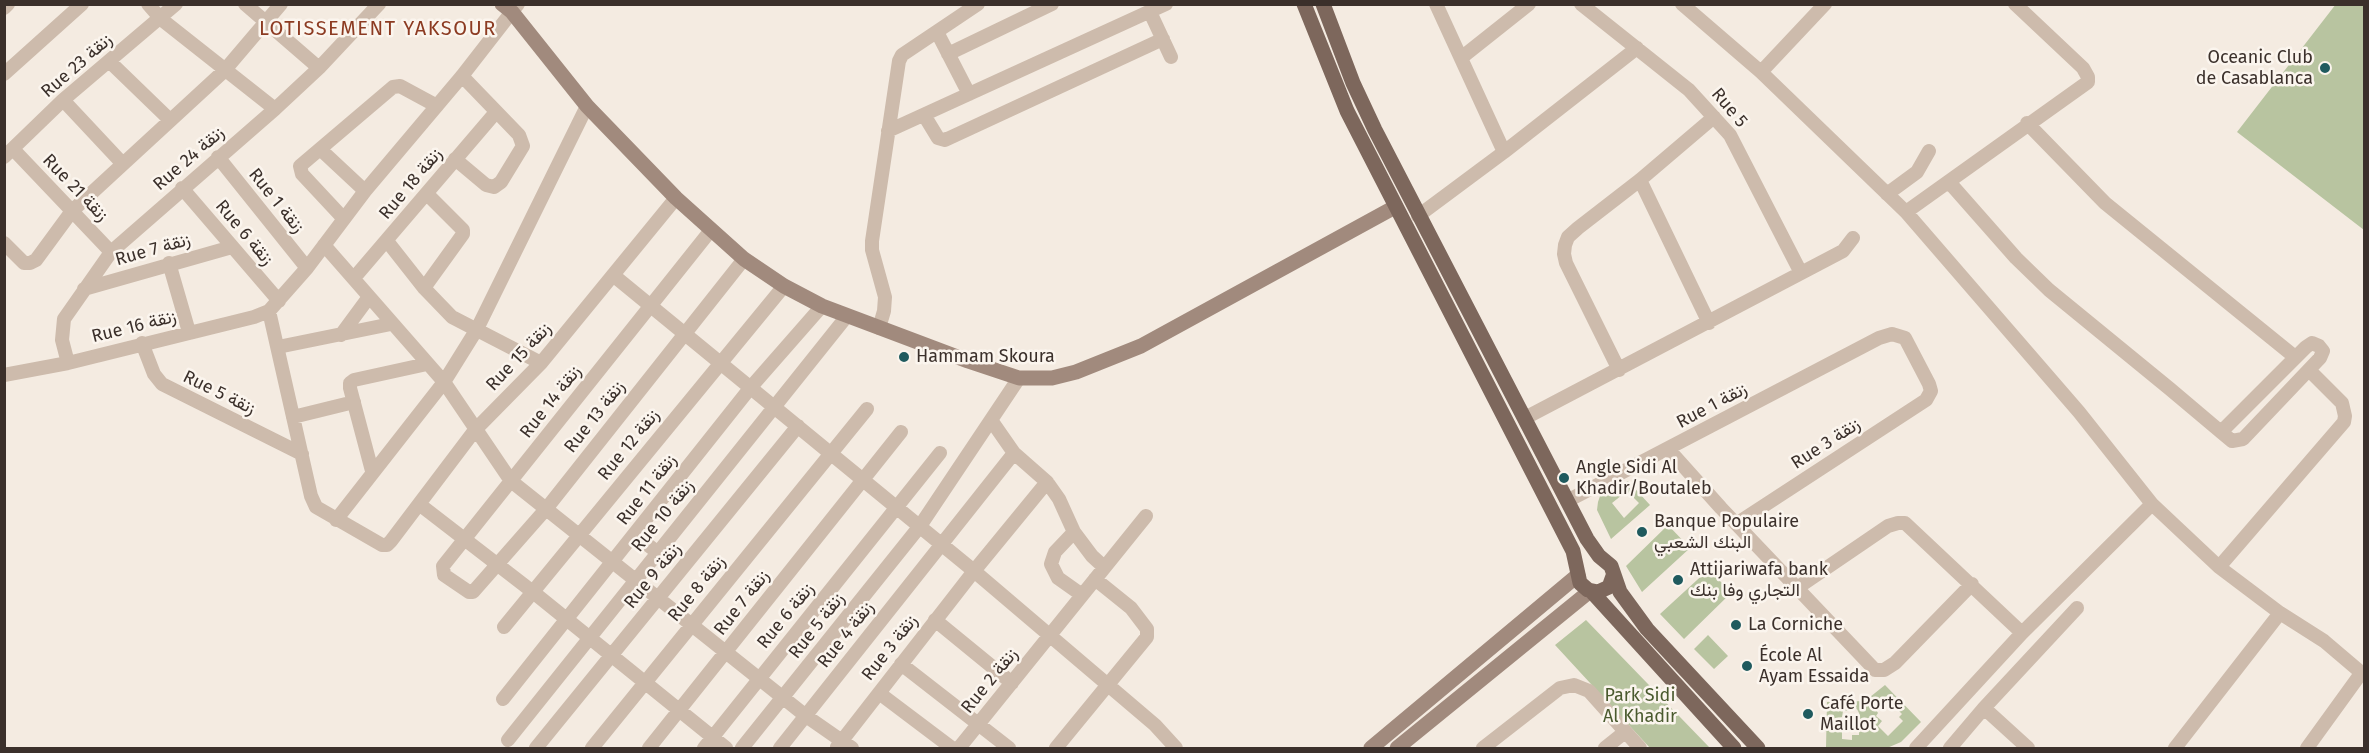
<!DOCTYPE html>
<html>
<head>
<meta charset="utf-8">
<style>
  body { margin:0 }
  #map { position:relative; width:2369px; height:753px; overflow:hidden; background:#f4ebe1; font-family:"Fira Sans",sans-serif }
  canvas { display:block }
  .frame { position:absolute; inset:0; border:6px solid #3b302b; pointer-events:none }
</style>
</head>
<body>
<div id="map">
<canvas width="2369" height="753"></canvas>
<div class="frame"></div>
</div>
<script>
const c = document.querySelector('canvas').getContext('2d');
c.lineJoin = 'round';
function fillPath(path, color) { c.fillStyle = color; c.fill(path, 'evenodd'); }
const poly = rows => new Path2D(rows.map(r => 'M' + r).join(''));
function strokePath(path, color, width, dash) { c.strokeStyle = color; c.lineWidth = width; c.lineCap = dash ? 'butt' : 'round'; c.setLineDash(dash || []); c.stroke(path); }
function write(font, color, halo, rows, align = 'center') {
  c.font = font + ' "Fira Sans",Vazirmatn,sans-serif'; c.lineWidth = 5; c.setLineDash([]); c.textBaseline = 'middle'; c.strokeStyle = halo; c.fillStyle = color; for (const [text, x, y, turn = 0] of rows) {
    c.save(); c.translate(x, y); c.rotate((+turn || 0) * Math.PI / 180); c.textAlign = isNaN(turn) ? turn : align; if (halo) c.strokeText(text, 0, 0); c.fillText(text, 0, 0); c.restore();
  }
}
fillPath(poly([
  [2336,4,2364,5,2364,230,2237,132],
  [1628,481,1650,505,1611,539,1597,510,1598,502,1600,496],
  [1627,491,1639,503,1624,518,1612,503],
  [1668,525,1690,548,1642,592,1626,566],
  [1709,569,1731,593,1684,639,1660,614],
  [1586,620,1710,748,1650,748,1555,645],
  [1708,635,1728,656,1714,669,1694,649],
  [1885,685,1921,722,1901,742,1887,748,1826,747,1827,702,1865,701],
  [1885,697,1902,714,1899,717,1903,721,1888,736,1878,726,1882,721,1876,716,1878,713,1875,708],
  [1857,709,1859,713,1859,735,1852,735,1852,740,1842,739,1842,731,1837,731,1838,718,1842,717,1843,711]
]), '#b8c4a0');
strokePath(poly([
  [148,4,161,19,275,109],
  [245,4,319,68],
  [1436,4,1504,152],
  [1581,4,1689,90,1730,135,1801,273],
  [1682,4,1761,72,1906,212,2079,412,2152,504,2219,567,2280,613],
  [4,8,8,4],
  [1150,12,1171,57],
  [937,32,969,94],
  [948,54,1052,4],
  [1461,58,1529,4],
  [109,61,170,120],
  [1761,72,1825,4],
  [4,74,82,4],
  [63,100,122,163],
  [924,115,938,138,945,140,1163,39],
  [2027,123,2105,203,2295,357],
  [888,131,1166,4],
  [13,149,111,252],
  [320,149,393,87,400,86,437,106],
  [4,157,63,100,176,4],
  [218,157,307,268],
  [455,159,486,185,494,187,501,182,523,146,519,135,462,76],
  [1640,180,1709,323],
  [1949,182,2016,258,2049,290,2170,389,2221,432,2232,441,2243,439,2320,358,2323,351,2319,346,2312,343,2306,347,2221,432],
  [182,188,279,301],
  [1887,194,1917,172,1929,151],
  [1906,212,2088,82,2088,77,2083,68,2015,4],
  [1418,216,1504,152,1637,48],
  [344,219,302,174,300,166,320,149,365,191],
  [711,230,443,566,444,575,469,592,473,592,546,509,744,259],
  [387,241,424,288,452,317,541,363],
  [4,243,24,263,30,263,36,260,72,211,224,71,281,4],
  [324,245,444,382,511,481,806,716,852,748],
  [169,263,189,332],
  [613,275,974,571,1155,725,1176,748],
  [354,278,496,112],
  [424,288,463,234,463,230,427,194],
  [84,289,232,247],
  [269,311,311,496,316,507,382,545,387,545,391,541,475,430,541,363,676,198],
  [879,328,884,311,885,297,872,250,872,241,899,61,902,55,978,4],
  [341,335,369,297],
  [142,343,154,374,162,384,302,454],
  [278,347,391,324],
  [68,363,62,340,64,319,111,252,275,109,319,68,379,4],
  [1619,370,1566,263,1564,254,1565,245,1568,237,1578,228,1640,180,1714,117],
  [4,375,68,363,254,317,269,311,307,268,365,191,462,76,518,4],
  [293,417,354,402],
  [1525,418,1843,251,1853,238],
  [991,420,1014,453,1047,482,1059,499,1074,532,1092,556,1104,567],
  [1669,450,1721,508,1875,670,1884,670,1895,663,1972,584],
  [372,471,350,388,350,383,354,380,427,364],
  [1567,501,1879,338,1892,334,1905,338,1929,384,1931,391,1926,400,1736,524],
  [419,504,533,592,726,748],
  [336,520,444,382,477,329,587,106],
  [1074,532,1055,552,1051,564,1058,578,1082,595],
  [635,535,657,552],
  [2219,567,2344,422,2345,416,2342,403,2309,370],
  [1797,588,1888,526,1898,523,1905,523,2022,633],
  [935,620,1012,683],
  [504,627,784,286],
  [901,664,1009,748],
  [879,693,952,748],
  [503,699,751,387,822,306],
  [1984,708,2028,748],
  [508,740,847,316],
  [837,747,974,571,1047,482],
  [536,748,798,426],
  [592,748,867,409],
  [649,748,901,432],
  [704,748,940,453],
  [742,748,920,526,1019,378],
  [780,748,1014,453],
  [959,748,1146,516],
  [1056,748,1147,637,1147,629,1131,608,1095,579],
  [1483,748,1560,688,1574,685,1589,691,1640,748],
  [1605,748,1625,732],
  [1916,748,2022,633,2152,504],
  [1950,748,1984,708,2077,608],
  [2175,748,2280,613,2324,641,2364,675],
  [2307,748,2362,672]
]), '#cdbbac', 14);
strokePath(poly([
  [502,4,512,12,587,106,676,198,744,259,784,286,822,306,968,361,1019,378,1052,378,1076,372,1141,346,1395,207],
  [1371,748,1578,575],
  [1397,748,1590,591]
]), '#a18a7d', 15);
strokePath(poly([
  [1304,4,1347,111,1573,551,1580,583,1588,590,1598,592,1609,587,1613,576],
  [1323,4,1353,83,1375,130,1587,539,1599,556,1611,566,1620,592,1647,629,1758,748],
  [1592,592,1734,748]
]), '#7d675c', 15);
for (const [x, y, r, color] of [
  [2325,68,6,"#1f5a5e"],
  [904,357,6,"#1f5a5e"],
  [1564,478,6,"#1f5a5e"],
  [1642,532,6,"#1f5a5e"],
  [1678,580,6,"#1f5a5e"],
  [1736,625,6,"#1f5a5e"],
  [1747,666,6,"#1f5a5e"],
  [1808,714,6,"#1f5a5e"]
]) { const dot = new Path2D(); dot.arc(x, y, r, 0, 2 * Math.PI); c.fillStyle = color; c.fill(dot); strokePath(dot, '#fbf5ee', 2); }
write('18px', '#3b302b', '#fbf5ee', [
  ["Oceanic Club",2313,58,"right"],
  ["de Casablanca",2313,79,"right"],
  ["Hammam Skoura",916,357],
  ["Angle Sidi Al",1576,468],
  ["Khadir/Boutaleb",1576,489],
  ["Banque Populaire",1654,522],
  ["البنك الشعبي",1654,543],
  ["Attijariwafa bank",1690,570],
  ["التجاري وفا بنك",1690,591],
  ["La Corniche",1748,625],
  ["École Al",1759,656],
  ["Ayam Essaida",1759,677],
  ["Café Porte",1820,704],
  ["Maillot",1820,725]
], 'left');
write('18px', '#3b302b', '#fbf5ee', [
  ["Rue 23 زنقة",77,66,-41],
  ["Rue 5",1729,108,50],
  ["Rue 24 زنقة",189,159,-41],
  ["Rue 18 زنقة",411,184,-50],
  ["Rue 21 زنقة",75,188,46],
  ["Rue 1 زنقة",276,201,51],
  ["Rue 6 زنقة",244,233,50],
  ["Rue 7 زنقة",153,250,-16],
  ["Rue 16 زنقة",134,327,-14],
  ["Rue 15 زنقة",519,357,-47],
  ["Rue 5 زنقة",219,393,26],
  ["Rue 14 زنقة",551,402,-52],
  ["Rue 1 زنقة",1712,406,-28],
  ["Rue 13 زنقة",595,417,-52],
  ["Rue 3 زنقة",1826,444,-33],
  ["Rue 12 زنقة",629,445,-51],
  ["Rue 11 زنقة",647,490,-52],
  ["Rue 10 زنقة",663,516,-51],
  ["Rue 9 زنقة",653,576,-51],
  ["Rue 8 زنقة",697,589,-51],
  ["Rue 7 زنقة",742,603,-52],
  ["Rue 6 زنقة",786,616,-51],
  ["Rue 5 زنقة",817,626,-52],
  ["Rue 4 زنقة",846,635,-52],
  ["Rue 3 زنقة",890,648,-52],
  ["Rue 2 زنقة",990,681,-51]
]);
write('18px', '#4a5a2e', '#fbf5ee', [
  ["Park Sidi",1640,696],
  ["Al Khadir",1640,717]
]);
c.letterSpacing = '1.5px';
write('20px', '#8c3b22', '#fbf5ee', [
  ["LOTISSEMENT YAKSOUR",378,29]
]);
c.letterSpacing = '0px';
</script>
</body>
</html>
